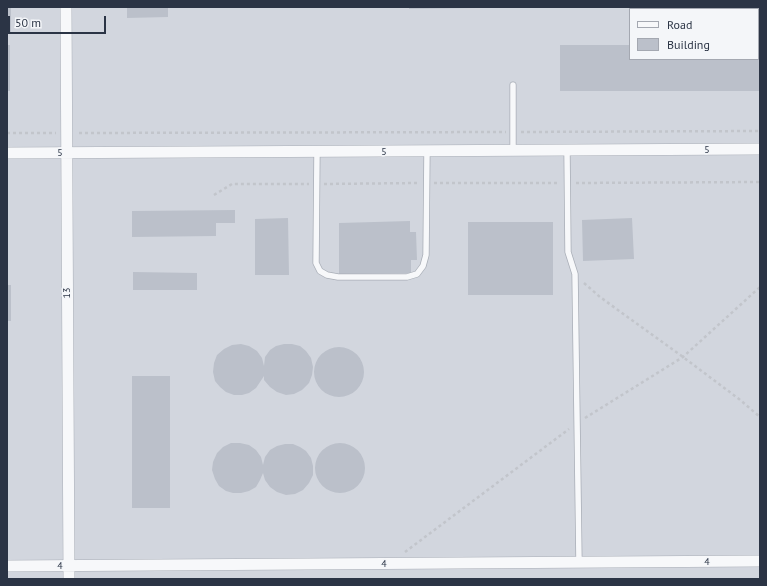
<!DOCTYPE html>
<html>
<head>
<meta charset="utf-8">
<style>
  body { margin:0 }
  #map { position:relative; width:767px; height:586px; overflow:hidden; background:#e4e7ec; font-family:"PT Sans",sans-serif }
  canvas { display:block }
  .frame { position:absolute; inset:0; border:8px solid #2b3445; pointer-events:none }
  .legend { position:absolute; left:629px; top:8px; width:130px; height:52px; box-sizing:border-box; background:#f4f6f9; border:1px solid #a4a8b1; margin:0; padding:5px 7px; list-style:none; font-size:12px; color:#2b3445 }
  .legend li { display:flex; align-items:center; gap:8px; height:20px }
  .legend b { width:20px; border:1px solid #a4a8b1 }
  .scale { position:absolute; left:8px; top:16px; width:98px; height:18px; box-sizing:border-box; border:2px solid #2b3445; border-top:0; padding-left:5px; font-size:12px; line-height:14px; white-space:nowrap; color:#2b3445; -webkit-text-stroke:3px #f4f6f9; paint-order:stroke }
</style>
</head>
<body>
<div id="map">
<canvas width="767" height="586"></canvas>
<div class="frame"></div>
<ul class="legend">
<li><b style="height:5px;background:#f7f8fa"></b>Road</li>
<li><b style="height:11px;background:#bbc0ca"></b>Building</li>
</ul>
<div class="scale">50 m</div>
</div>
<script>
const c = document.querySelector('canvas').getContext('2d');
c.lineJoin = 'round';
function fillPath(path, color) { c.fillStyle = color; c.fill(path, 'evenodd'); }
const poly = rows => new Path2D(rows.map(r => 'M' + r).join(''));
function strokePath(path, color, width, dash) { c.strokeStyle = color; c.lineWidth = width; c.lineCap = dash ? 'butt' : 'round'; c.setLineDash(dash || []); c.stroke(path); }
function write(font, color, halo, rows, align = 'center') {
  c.font = font + ' "PT Sans",sans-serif'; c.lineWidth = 3; c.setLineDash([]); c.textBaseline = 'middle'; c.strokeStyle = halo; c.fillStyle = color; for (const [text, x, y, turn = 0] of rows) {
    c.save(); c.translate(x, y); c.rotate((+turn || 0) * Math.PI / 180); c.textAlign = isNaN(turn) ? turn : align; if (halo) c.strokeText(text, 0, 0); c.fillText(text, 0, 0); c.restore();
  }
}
fillPath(poly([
  [7,7,760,7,760,579,7,579],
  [630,9,758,9,758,59,630,59]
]), '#d2d6de');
fillPath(poly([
  [7,7,11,7,11,32,7,32],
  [127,7,168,7,168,17,127,18],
  [409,7,476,7,476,8,409,9],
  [7,45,10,45,10,91,7,91],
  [560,45,630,45,630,59,758,59,758,45,760,45,760,91,560,91],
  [235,210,235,223,216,223,216,236,132,237,132,211],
  [288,218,289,275,255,275,255,219],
  [632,218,634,259,583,261,582,220],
  [410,221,410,232,416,232,417,260,411,260,411,273,339,274,339,223],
  [468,222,553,222,553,295,468,295],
  [133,272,197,273,197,290,133,290],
  [7,285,11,285,11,321,7,321],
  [241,344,249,346,257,351,262,358,264,366,265,357,270,350,276,346,284,344,292,344,300,346,306,351,311,358,313,367,312,375,309,383,302,390,294,394,286,395,277,392,270,387,264,380,264,376,256,388,249,393,242,395,234,395,226,392,220,387,215,381,213,372,214,363,217,355,224,349,232,345],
  '314 372a25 25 0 1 1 50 0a25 25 0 1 1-50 0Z',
  [132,376,170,376,170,508,132,508],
  '315 468a25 25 0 1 1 50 0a25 25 0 1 1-50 0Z',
  [231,443,240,443,249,445,256,450,261,457,263,465,265,457,270,450,277,446,285,444,293,444,300,447,306,451,311,458,313,466,313,475,309,483,303,490,295,494,286,495,277,492,270,487,265,480,263,473,260,480,256,487,249,491,241,493,233,493,226,491,219,486,215,479,212,470,213,462,217,453,223,447]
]), '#bbc0ca');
const lane = poly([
  [758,28,760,27],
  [513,151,513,85],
  [567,151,568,252,575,274,579,562],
  [317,152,316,263,320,271,327,275,338,277,407,277,417,274,423,266,426,255,427,151]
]);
const street = poly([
  [66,7,69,579],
  [7,153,760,149],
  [7,566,760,561]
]);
strokePath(lane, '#a9aeb7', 7);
strokePath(street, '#a9aeb7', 12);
strokePath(poly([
  [521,132,760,131],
  [7,133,56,133],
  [79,133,506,132],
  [434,183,559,183],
  [576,183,760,182],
  [324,184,419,183],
  [214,195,232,184,309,184],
  [584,283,600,297,683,357,739,399,760,417],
  [585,418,683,357,760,287],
  [405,552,569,429]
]), '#c2c5cb', 2.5, [3, 3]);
strokePath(lane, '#f7f8fa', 5.5);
strokePath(street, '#f7f8fa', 11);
write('10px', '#2b3445', '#f4f6f9', [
  ["5",707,150],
  ["5",384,152],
  ["5",60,153],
  ["13",67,293,-90],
  ["4",707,562],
  ["4",384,564],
  ["4",60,566]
]);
</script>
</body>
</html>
